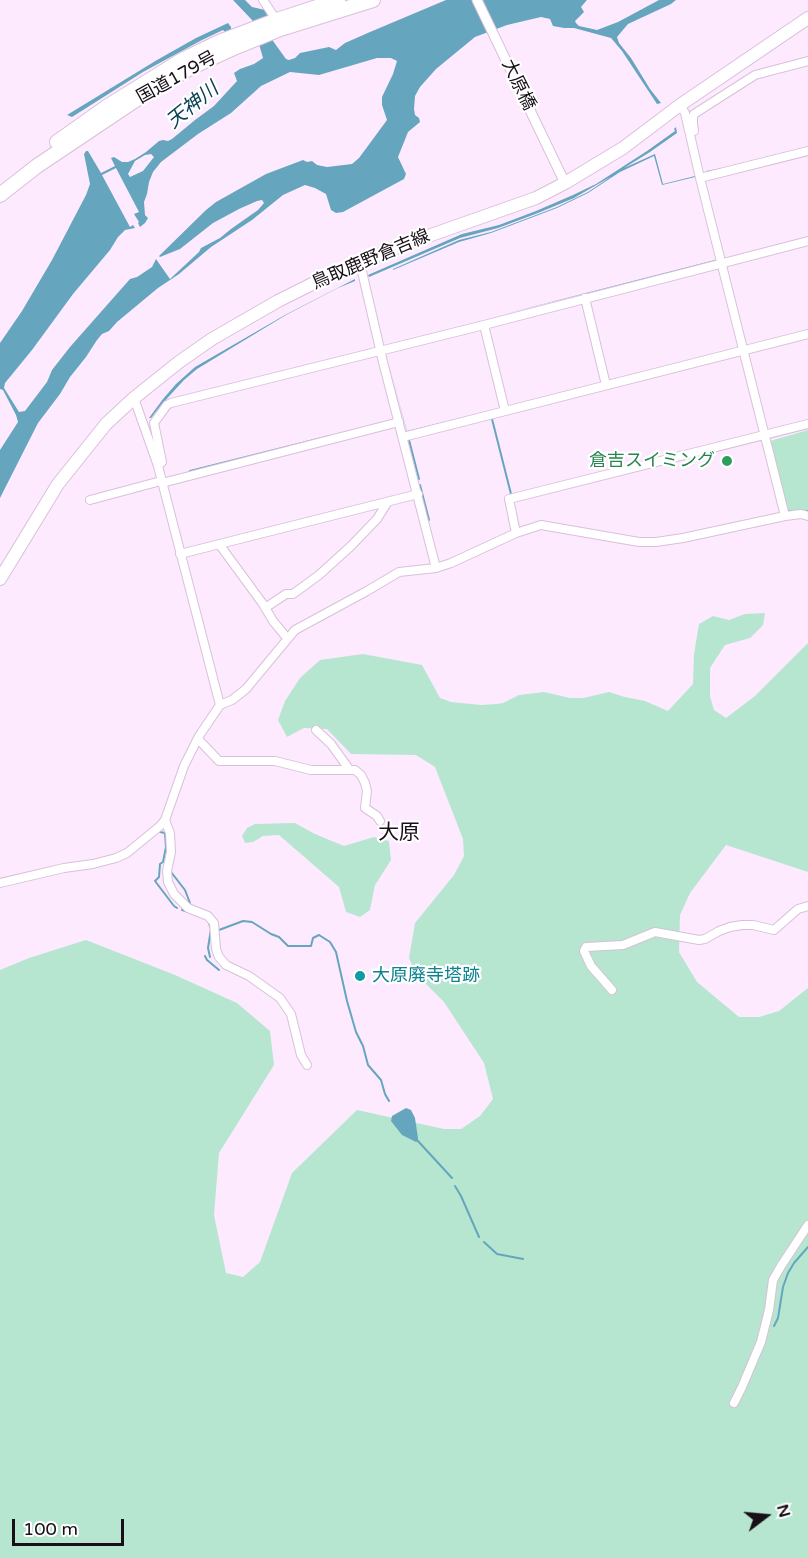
<!DOCTYPE html>
<html>
<head>
<meta charset="utf-8">
<style>
  body { margin:0 }
  #map { position:relative; width:808px; height:1558px; overflow:hidden; background:#feeaff; font-family:"Varela Round",sans-serif }
  canvas { display:block }
  .north { position:absolute; left:736px; top:1486px; width:60px; height:60px; -webkit-text-stroke:4px #fff; paint-order:stroke; rotate:74deg; font-size:16px; font-weight:700; line-height:24px; text-align:center; color:#180f18 }
  .north::after { content:''; display:block; margin:auto; width:21px; height:27px; background:#180f18; clip-path:polygon(50% 0,100% 100%,50% 72%,0 100%) }
  .scale { position:absolute; left:12px; top:1519px; width:112px; height:27px; box-sizing:border-box; border:3px solid #180f18; border-top:0; padding-left:8px; font-size:18px; line-height:21px; white-space:nowrap; color:#180f18; -webkit-text-stroke:4px #fff; paint-order:stroke }
</style>
</head>
<body>
<div id="map">
<canvas width="808" height="1558"></canvas>
<div class="north">N</div>
<div class="scale">100 m</div>
</div>
<script>
const c = document.querySelector('canvas').getContext('2d');
c.lineJoin = 'round';
function fillPath(path, color) { c.fillStyle = color; c.fill(path, 'evenodd'); }
const poly = rows => new Path2D(rows.map(r => 'M' + r).join(''));
function strokePath(path, color, width, dash) { c.strokeStyle = color; c.lineWidth = width; c.lineCap = dash ? 'butt' : 'round'; c.setLineDash(dash || []); c.stroke(path); }
function write(font, color, halo, rows, align = 'center') {
  c.font = font + ' "Varela Round","Noto Sans JP",sans-serif'; c.lineWidth = 4.5; c.setLineDash([]); c.textBaseline = 'middle'; c.strokeStyle = halo; c.fillStyle = color; for (const [text, x, y, turn = 0] of rows) {
    c.save(); c.translate(x, y); c.rotate((+turn || 0) * Math.PI / 180); c.textAlign = isNaN(turn) ? turn : align; if (halo) c.strokeText(text, 0, 0); c.fillText(text, 0, 0); c.restore();
  }
}
fillPath(poly([
  [808,430,808,513,786,512,770,441],
  [765,613,763,625,750,638,725,645,710,668,710,696,714,710,726,718,755,696,808,643,808,872,726,845,690,893,680,915,679,952,697,982,739,1017,759,1017,779,1011,808,988,808,1558,0,1558,0,970,29,958,86,940,175,975,237,1003,270,1031,274,1065,219,1153,214,1215,226,1273,243,1277,260,1262,292,1173,357,1110,444,1129,461,1129,480,1116,493,1099,484,1063,444,1002,416,974,409,958,415,923,454,875,464,856,463,839,435,767,416,755,351,754,327,729,304,728,287,737,278,720,285,701,300,678,320,660,363,654,422,665,440,698,451,702,481,705,497,704,503,703,519,695,544,692,570,698,583,698,609,692,625,697,645,701,668,711,693,684,694,654,699,624,713,616,729,620,745,614],
  [295,823,315,834,344,846,374,837,389,841,391,860,375,885,370,910,360,917,346,912,339,887,279,835,263,836,253,842,245,843,242,836,247,828,255,824]
]), '#b6e6cf');
fillPath(poly([
  [233,0,245,0,252,7,265,10,268,14,273,41,286,59,289,60,295,58,300,53,329,47,336,50,345,43,370,32,446,0,587,0,581,7,584,12,575,21,576,23,579,26,597,30,618,22,659,0,676,0,671,4,628,24,617,37,619,43,631,58,650,89,661,103,657,104,622,51,611,38,574,28,564,28,553,26,550,19,541,17,507,25,475,37,436,69,420,87,415,96,414,109,415,115,419,118,420,122,408,132,398,157,406,174,404,179,343,212,336,213,331,210,326,194,315,188,305,185,283,195,252,220,211,247,179,274,158,288,117,322,109,331,102,334,97,340,86,357,70,377,60,394,38,423,0,498,0,450,18,422,16,415,3,390,0,389,0,343,22,311,52,260,86,195,90,184,84,154,86,151,88,151,101,173,115,166,111,158,114,157,122,162,128,162,135,159,146,152,159,141,163,140,168,141,172,139,195,120,214,106,237,81,234,73,240,69,254,64,263,58,252,20],
  [377,58,391,58,397,61,393,74,382,97,382,105,387,120,359,158,352,164,327,167,317,165,312,161,307,162,303,160,266,174,216,202,206,210,159,256,160,257,180,249,213,223,239,209,257,201,262,200,264,203,258,210,231,229,220,238,201,248,199,252,170,279,156,259,152,267,137,277,130,279,70,347,52,370,47,382,28,407,25,411,19,412,4,388,5,383,32,350,73,294,110,250,118,237,125,230,135,228,133,225,130,227,102,175,116,168,139,212,134,214,139,222,138,223,140,227,145,223,148,218,145,215,144,202,147,194,149,182,153,172,161,162,198,134,231,113,261,86,290,72,319,75],
  [151,154,154,157,143,171,130,177,128,174,135,161,145,155],
  [228,23,231,27,231,29,225,32,223,30,202,40,143,72,72,117,67,115,157,60,196,38],
  [676,127,677,133,650,152,624,168,655,154,663,184,695,176,695,177,662,185,654,156,620,172,588,193,557,208,491,233,459,242,393,270,393,269,459,240,491,232,557,207,588,192,612,176,574,198,538,213,498,228,460,238,369,277,368,275,462,234,499,225,536,211,573,195,596,184,647,151,675,131,674,129],
  [715,260,716,261,504,314],
  [355,279,355,281,338,288,286,315,197,369,184,380,161,405,151,418,149,418,163,399,176,384,195,367,285,315],
  [387,357,407,431,501,408,407,432],
  [406,1108,411,1110,415,1118,418,1138,418,1141,416,1142,402,1135,391,1121,392,1116]
]), '#66a5be');
strokePath(poly([
  [737,82,747,76],
  [707,172,722,169],
  [492,419,511,494],
  [409,440,419,479],
  [190,471,330,436],
  [420,485,429,520],
  [788,511,808,511],
  [160,832,165,833,166,847,163,862,160,864,159,877,155,881,174,906,177,908],
  [171,872,185,890,190,903],
  [182,910,189,912],
  [209,923,211,929,208,948,210,957],
  [219,930,243,921,252,922,271,934,279,937,288,946,311,946,313,938,319,935,330,942,336,952,347,1001,356,1032,363,1046,368,1065,381,1080,385,1094,389,1101],
  [205,956,207,960,219,970],
  [417,1140,452,1178],
  [455,1186,461,1196,479,1237],
  [484,1242,497,1254,523,1259],
  [774,1326,778,1318,783,1287,788,1273,794,1263,808,1247]
]), '#66a5be', 2);
const minor = poly([
  [263,0,277,21],
  [680,105,685,113,700,178,785,516],
  [694,131,693,124,693,117,694,114,755,75,808,61],
  [700,178,808,151],
  [360,263,383,362,436,568],
  [585,298,606,385],
  [484,325,505,411],
  [134,398,158,466,220,705],
  [403,437,808,334],
  [158,466,162,462,154,423,167,405,171,403,484,325,808,241],
  [162,483,399,422],
  [90,500,161,481],
  [516,533,509,499,808,424],
  [219,544,263,604,273,621,287,638],
  [180,554,418,494],
  [265,608,286,594,293,594,319,575,351,546,377,519,387,503],
  [316,730,331,744,349,769],
  [198,739,219,761,275,761,311,770,355,770,361,775,365,783,367,791,365,808,377,816,380,821],
  [165,820,170,833,171,852,167,871,168,882,174,894,188,908,208,916,214,923,216,949,219,957,226,965,249,976,280,998,291,1014,301,1055,307,1065],
  [0,883,64,868,93,864,116,858,127,853,160,826,165,820,184,766,199,736,220,705,232,700,246,689,295,630,367,591,399,572,436,568,451,563,516,533,541,525,639,542,656,542,683,538,785,516,801,514,808,516],
  [612,990,591,966,584,951,586,947,623,945,655,932,699,940,705,939,719,931,730,927,742,925,753,925,774,930,798,909,808,906],
  [734,1403,742,1387,761,1342,769,1310,773,1280,781,1266,808,1225]
]);
const tertiary = poly([
  [477,0,565,183]
]);
const primary = poly([
  [0,579,58,484,106,424,134,398,179,362,212,339,278,301,334,273,400,246,536,198,565,183,623,148,680,105,808,18]
]);
const trunk = poly([
  [57,142,108,106,182,60,219,42,277,20,338,0],
  [0,195,37,166,134,101,190,68,236,47,280,29,373,0]
]);
strokePath(minor, '#d8c0d9', 10);
strokePath(tertiary, '#d8c0d9', 11);
strokePath(primary, '#d8c0d9', 14);
strokePath(trunk, '#d8c0d9', 16);
strokePath(minor, '#fff', 8);
strokePath(tertiary, '#fff', 9);
strokePath(primary, '#fff', 12);
strokePath(trunk, '#fff', 14);
for (const [x, y, r, color] of [
  [727,461,6,"#2e9e5b"],
  [360,976,6,"#0f9aa8"]
]) { const dot = new Path2D(); dot.arc(x, y, r, 0, 2 * Math.PI); c.fillStyle = color; c.fill(dot); strokePath(dot, '#fff', 2); }
write('18px', '#180f18', '#fff', [
  ["国道179号",177,78,-29],
  ["大原橋",518,85,64],
  ["鳥取鹿野倉吉線",371,260,-23]
]);
write('18px', '#27864d', '#fff', [
  ["倉吉スイミング",715,461]
], 'right');
write('18px', '#0d838f', '#fff', [
  ["大原廃寺塔跡",372,976]
], 'left');
write('italic 20px', '#0a4355', '#fff', [
  ["天神川",193,106,-39]
]);
write('21px', '#180f18', '#fff', [
  ["大原",399,833]
]);
</script>
</body>
</html>
